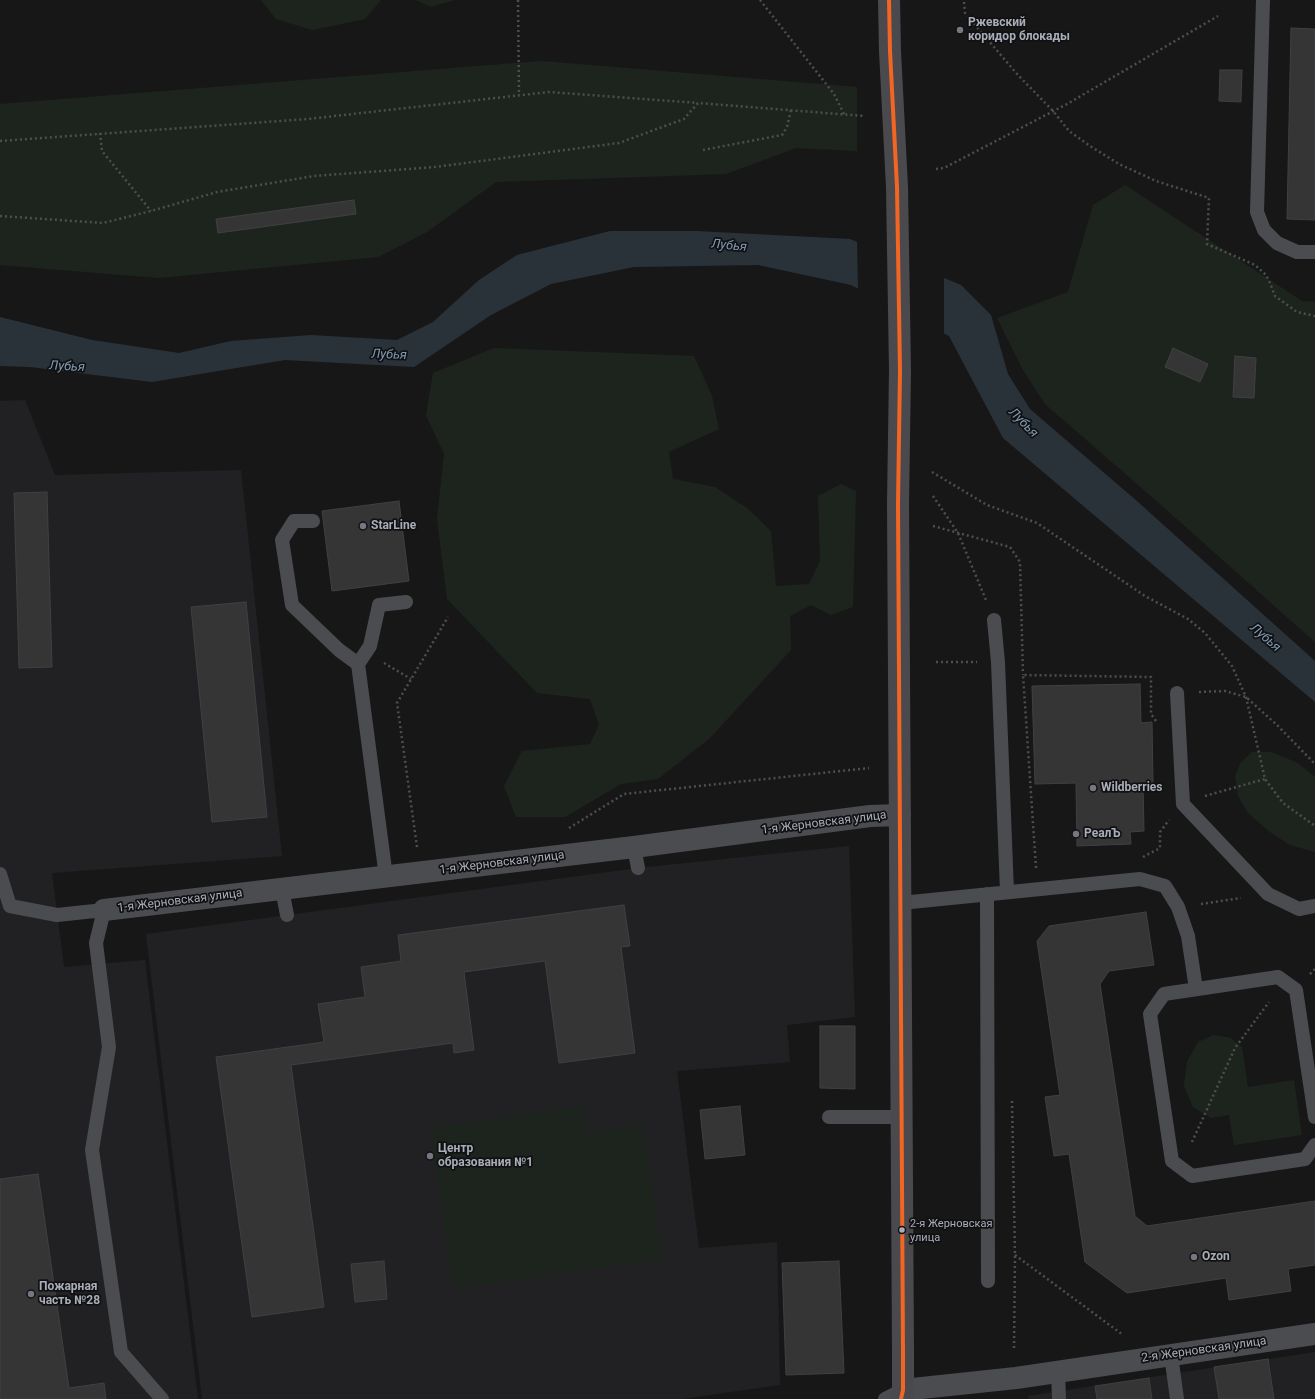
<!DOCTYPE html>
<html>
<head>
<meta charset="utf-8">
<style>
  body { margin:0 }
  canvas { display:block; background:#171717 }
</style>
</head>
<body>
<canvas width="1315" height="1399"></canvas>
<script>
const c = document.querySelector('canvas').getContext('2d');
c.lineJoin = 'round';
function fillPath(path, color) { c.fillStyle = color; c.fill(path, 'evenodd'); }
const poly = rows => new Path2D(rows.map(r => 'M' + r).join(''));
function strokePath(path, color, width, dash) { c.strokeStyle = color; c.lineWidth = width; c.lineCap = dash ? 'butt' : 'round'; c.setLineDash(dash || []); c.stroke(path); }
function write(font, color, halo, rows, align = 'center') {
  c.font = font + ' Roboto,sans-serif'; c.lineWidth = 3.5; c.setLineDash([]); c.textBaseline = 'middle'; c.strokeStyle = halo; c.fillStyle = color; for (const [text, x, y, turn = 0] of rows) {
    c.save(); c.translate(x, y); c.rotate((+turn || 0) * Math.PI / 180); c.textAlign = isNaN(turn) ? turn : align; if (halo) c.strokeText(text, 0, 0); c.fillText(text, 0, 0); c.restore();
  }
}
fillPath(poly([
  [25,400,55,475,241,470,282,856,52,873,64,967,145,960,198,1399,0,1399,0,401],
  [849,846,855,1017,787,1025,790,1062,677,1071,699,1248,777,1242,780,1385,682,1399,202,1399,146,934,638,868],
  [1315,1352,1315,1399,1029,1399,1028,1396]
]), '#212123');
fillPath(poly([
  [261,0,381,0,365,19,312,30,276,19],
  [416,0,455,0,431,7],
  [541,61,857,87,857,151,796,148,726,174,496,182,427,232,378,257,159,278,0,265,0,104],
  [1125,185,1302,301,1315,302,1315,642,1152,497,1045,404,1023,370,997,318,1068,292,1093,205],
  [494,348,694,356,712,396,719,429,669,452,673,479,715,487,747,508,771,531,776,586,809,584,820,561,818,496,841,484,856,491,853,607,831,615,811,605,790,616,791,650,709,739,658,779,621,784,565,817,516,817,504,786,522,751,590,744,599,725,590,699,537,693,447,599,437,519,444,454,426,415,433,373],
  [1252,752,1271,752,1298,763,1315,777,1315,852,1290,845,1270,832,1248,813,1238,796,1235,776,1241,762],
  [1213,1035,1231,1038,1242,1047,1248,1087,1294,1080,1302,1135,1234,1145,1229,1115,1211,1118,1193,1107,1184,1086,1187,1062,1198,1042],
  [583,1106,587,1133,643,1125,662,1259,453,1289,430,1128]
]), '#1d241e');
fillPath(poly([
  [610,231,696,231,850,239,961,285,991,315,1008,374,1030,409,1138,502,1315,661,1315,702,1003,438,949,336,851,285,758,265,634,267,551,284,491,315,414,367,285,360,152,382,30,367,0,366,0,317,92,340,179,353,231,341,311,335,397,340,433,322,479,280,517,255]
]), '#2a3239');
fillPath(poly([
  [857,239,944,276,944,336,858,291]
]), '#171717');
const building = poly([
  [1291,28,1315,29,1315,220,1287,219,1291,28],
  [1220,70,1242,70,1241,102,1219,101,1220,70],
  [354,200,356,214,218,233,216,219,354,200],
  [1173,348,1208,364,1200,382,1165,367,1173,348],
  [1235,356,1256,358,1254,398,1233,397,1235,356],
  [47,492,52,667,19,668,14,493,47,492],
  [399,501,409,581,332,591,322,511,399,501],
  [246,602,267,817,212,822,191,607,246,602],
  [1140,684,1141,723,1152,722,1153,784,1143,784,1144,831,1130,832,1131,844,1077,846,1076,783,1035,784,1032,686,1140,684],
  [624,905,630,946,621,947,635,1053,559,1063,545,961,464,972,474,1050,454,1053,453,1043,291,1065,324,1307,252,1317,216,1057,324,1042,318,1004,365,997,361,967,401,961,398,935,624,905],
  [1146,912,1154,965,1109,971,1100,984,1135,1216,1147,1226,1315,1201,1315,1265,1288,1269,1291,1291,1229,1300,1226,1278,1127,1293,1085,1262,1069,1154,1054,1156,1045,1097,1060,1095,1037,941,1049,926,1146,912],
  [820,1026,855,1026,855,1089,820,1088,820,1026],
  [740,1106,745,1155,705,1159,700,1110,740,1106],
  [38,1174,69,1388,104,1383,106,1399,0,1399,0,1179,38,1174],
  [384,1261,387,1299,355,1302,351,1264,384,1261],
  [839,1261,844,1373,786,1375,782,1263,839,1261],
  [1268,1359,1274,1399,1219,1399,1214,1367,1268,1359],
  [1149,1378,1152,1399,1097,1399,1095,1386,1149,1378]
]);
fillPath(building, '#353536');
strokePath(building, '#3f4043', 1);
strokePath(poly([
  [518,0,519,95],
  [760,0,834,94,844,114],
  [964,2,965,13,1017,74,1053,111,1069,131,1090,146,1119,164,1156,181,1209,198,1207,244,1255,265,1266,275,1270,283,1275,296,1297,312,1315,316],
  [100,133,102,151,151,211],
  [0,141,308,119,549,92,698,103],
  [703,150,782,135,787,127,791,110],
  [936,169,944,168,1067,104,1218,16],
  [0,216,103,223,151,211,217,192,314,176,435,167,619,143,684,119,698,103,864,116],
  [932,472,987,505,1037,523,1145,596,1188,619,1205,633,1232,666,1246,697,1265,779,1283,803,1315,826],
  [933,496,958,533,986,600],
  [933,526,1010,547,1020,562,1023,675],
  [936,662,977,662],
  [384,663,411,679],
  [1199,692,1225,691,1246,697,1278,726,1315,764],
  [1205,796,1265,779],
  [569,828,624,794,869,768],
  [417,847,397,703,448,617],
  [1143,857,1160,848,1160,832,1169,820],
  [1036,868,1023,675,1151,677,1151,714,1156,721],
  [1201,904,1241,898],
  [1310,974,1315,969],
  [1012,1101,1015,1255,1014,1350],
  [1192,1142,1235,1048,1269,1002],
  [1015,1255,1123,1335]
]), '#4d4e52', 2.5, [2, 3]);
strokePath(poly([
  [1263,0,1257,212,1264,230,1277,243,1297,252,1315,252],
  [313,521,294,521,282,540,292,605,339,650,358,664],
  [994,620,998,662,1007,892],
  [1177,693,1183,804,1268,894,1299,909,1315,906],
  [634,847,638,868],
  [0,874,10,906,57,915,104,910,96,943,109,1047,92,1150,121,1352,162,1399],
  [386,877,358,664,370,646,379,605,406,602],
  [282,889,287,915],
  [987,894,988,1281],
  [901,903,1140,879,1165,886,1178,907,1188,936,1196,989],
  [829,1117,902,1117],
  [1315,1117,1296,990,1278,977,1164,994,1150,1014,1172,1161,1192,1176,1305,1159,1315,1145],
  [1171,1355,1177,1399],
  [1058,1371,1059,1399],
  [885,1399,903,1390]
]), '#4b4c50', 14);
strokePath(poly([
  [104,910,634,847,870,816,900,815],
  [903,1390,1016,1378,1315,1334]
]), '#4b4c50', 22);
strokePath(poly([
  [889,0,890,51,897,187,900,371,898,504,903,1351,903,1390,901,1399]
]), '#4a4a4e', 22);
strokePath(poly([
  [889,0,890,51,897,187,900,371,898,504,903,1351,903,1390,901,1399]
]), '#f26522', 4);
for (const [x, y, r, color] of [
  [960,30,4,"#757880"],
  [363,526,4,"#757880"],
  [1093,788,4,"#757880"],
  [1076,834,4,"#757880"],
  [430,1156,4,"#757880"],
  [902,1230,3.5,"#a8adb8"],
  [1194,1257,4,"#757880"],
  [31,1294,4,"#757880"]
]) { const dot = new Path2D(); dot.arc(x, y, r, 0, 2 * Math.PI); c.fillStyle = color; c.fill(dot); strokePath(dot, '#111113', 1.5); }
write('11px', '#a8adb8', '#111113', [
  ["2-я Жерновская",910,1224],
  ["улица",910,1238]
], 'left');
write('bold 12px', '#a8adb8', '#111113', [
  ["Ржевский",968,23],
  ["коридор блокады",968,37],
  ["StarLine",371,526],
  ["Wildberries",1101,788],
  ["РеалЪ",1084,834],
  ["Центр",438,1149],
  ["образования №1",438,1163],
  ["Ozon",1202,1257],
  ["Пожарная",39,1287],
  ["часть №28",39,1301]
], 'left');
write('12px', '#a8adb8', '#111113', [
  ["1-я Жерновская улица",824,823,-7],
  ["1-я Жерновская улица",502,863,-7],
  ["1-я Жерновская улица",180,901,-7],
  ["2-я Жерновская улица",1204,1350,-8]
]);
write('italic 13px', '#7f9bb3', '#111113', [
  ["Лубья",729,246,6],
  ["Лубья",389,355,2],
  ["Лубья",67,367,3],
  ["Лубья",1023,423,45],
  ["Лубья",1265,638,41]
]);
</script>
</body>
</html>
